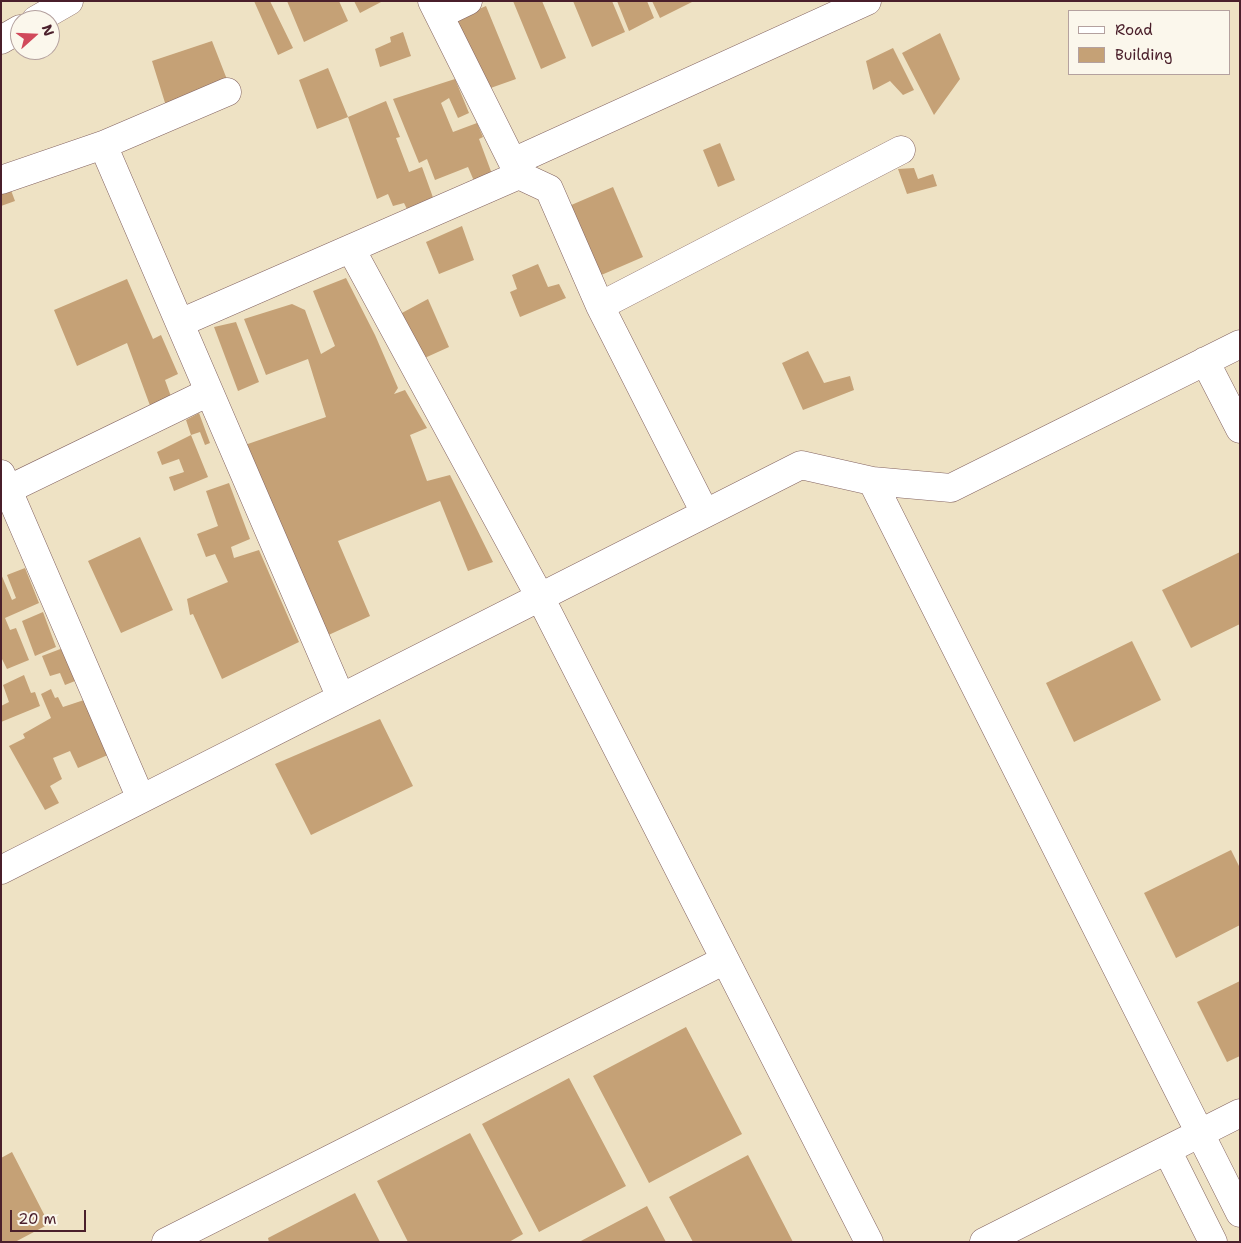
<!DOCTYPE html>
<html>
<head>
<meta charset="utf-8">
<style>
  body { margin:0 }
  #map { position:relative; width:1241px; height:1243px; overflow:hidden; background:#eee2c4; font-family:"Shantell Sans",sans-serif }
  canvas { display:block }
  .frame { position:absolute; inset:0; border:2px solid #4a1f2b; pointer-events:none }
  .legend { position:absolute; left:1068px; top:10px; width:162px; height:65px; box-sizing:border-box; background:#fbf7ec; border:1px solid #b4a19f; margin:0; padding:6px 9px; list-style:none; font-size:15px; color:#4a1f2b }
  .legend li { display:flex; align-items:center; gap:10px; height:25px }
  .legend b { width:25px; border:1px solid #b4a19f }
  .north { position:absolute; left:10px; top:10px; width:50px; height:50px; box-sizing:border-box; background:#fbf7ec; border:1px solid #b4a19f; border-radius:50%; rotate:70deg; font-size:14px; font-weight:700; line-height:20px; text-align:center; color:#4a1f2b }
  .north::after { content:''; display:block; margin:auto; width:18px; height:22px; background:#d1495b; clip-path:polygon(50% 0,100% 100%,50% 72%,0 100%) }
  .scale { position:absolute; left:10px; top:1210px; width:76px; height:22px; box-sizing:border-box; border:2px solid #4a1f2b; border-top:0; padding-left:6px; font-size:15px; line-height:18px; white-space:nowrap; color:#4a1f2b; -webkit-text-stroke:4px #fbf7ec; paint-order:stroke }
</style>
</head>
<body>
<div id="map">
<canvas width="1241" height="1243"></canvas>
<div class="frame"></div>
<ul class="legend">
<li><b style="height:6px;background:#fff"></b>Road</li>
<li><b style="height:14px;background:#c5a176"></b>Building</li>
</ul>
<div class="north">N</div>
<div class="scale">20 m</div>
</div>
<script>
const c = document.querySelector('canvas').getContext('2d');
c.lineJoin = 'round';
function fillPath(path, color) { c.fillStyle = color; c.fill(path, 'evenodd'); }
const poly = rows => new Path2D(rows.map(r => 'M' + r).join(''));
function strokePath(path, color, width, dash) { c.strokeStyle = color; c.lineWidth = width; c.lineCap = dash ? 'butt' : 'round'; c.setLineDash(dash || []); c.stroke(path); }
fillPath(poly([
  [254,1,270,1,293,48,278,55],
  [287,1,339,1,348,21,304,42],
  [354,1,383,1,360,13],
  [513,1,542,1,566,58,541,69],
  [573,1,612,1,625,32,592,47],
  [617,1,647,1,654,18,629,31],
  [652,1,694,1,660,18],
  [486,6,516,79,485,90,455,19],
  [403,32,411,56,380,67,375,49,391,42,390,37],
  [940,33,960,79,934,115,902,53],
  [212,41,228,82,166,106,152,61],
  [893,48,914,90,903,95,890,81,873,90,866,61],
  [328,68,348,117,386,101,400,137,396,138,409,172,422,167,435,203,409,213,404,203,393,206,388,194,377,199,348,117,317,129,299,80],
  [455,79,469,113,458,118,449,98,441,103,453,132,477,123,483,137,479,139,492,174,474,181,468,167,435,180,427,159,419,163,393,99],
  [720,143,735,180,718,187,703,150],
  [914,168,918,179,933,174,937,186,907,194,898,169],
  [9,185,15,201,1,206,1,188],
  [613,187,643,257,599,276,569,206],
  [462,226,474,260,439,274,426,242],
  [538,264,548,287,559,284,566,298,520,317,510,292,517,289,512,275],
  [346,278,375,335,398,388,394,394,405,390,427,428,410,435,427,481,450,475,493,562,468,571,440,501,338,541,370,616,322,638,242,446,326,417,308,359,266,375,244,319,292,304,305,310,321,354,335,346,313,291],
  [127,279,153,339,161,335,178,374,165,380,173,402,152,411,127,343,77,366,54,310],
  [428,299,449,347,418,361,400,314],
  [236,322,259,382,238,391,214,327],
  [808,351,824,383,850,376,854,390,803,410,782,363],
  [199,413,210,443,205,445,200,432,191,435,208,477,174,491,169,477,184,472,179,459,162,465,157,452,191,435,186,420],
  [229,483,250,539,231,547,234,558,259,550,299,642,222,679,193,614,190,615,187,599,228,582,215,554,206,557,197,534,218,526,206,491],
  [140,537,173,610,121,633,88,561],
  [1240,552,1240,624,1191,648,1162,590],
  [25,568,39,603,5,618,10,630,16,628,29,660,7,669,1,657,1,574,12,600,16,598,7,575],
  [43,612,56,647,35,656,22,621],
  [1132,641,1161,700,1074,742,1046,683],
  [63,648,75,681,65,685,60,673,50,676,42,656],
  [24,675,31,693,35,692,40,706,1,722,1,706,9,702,3,685],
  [51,689,55,698,58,697,63,707,84,700,110,754,78,768,70,751,53,758,62,779,50,786,59,803,45,810,9,746,25,738,23,734,51,718,41,694],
  [380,719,413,786,311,835,275,764],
  [1231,850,1240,868,1240,925,1176,958,1144,893],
  [1240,981,1240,1056,1227,1062,1197,1002],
  [686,1027,742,1134,649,1183,593,1076],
  [569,1078,626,1186,539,1232,482,1124],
  [470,1133,523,1234,509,1242,408,1242,377,1181],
  [12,1152,49,1224,15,1242,1,1242,1,1158],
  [748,1155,793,1242,693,1242,669,1197],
  [355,1193,380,1242,269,1242,268,1238],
  [647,1206,666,1242,579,1242]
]), '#c5a176');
const minor = poly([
  [432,1,519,175,549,189,600,306,705,513],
  [439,15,468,1],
  [36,20,69,1],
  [1,40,20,29],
  [103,145,341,698],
  [513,162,867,1],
  [1,180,103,145,227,92],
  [351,249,540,597,869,1242],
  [600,306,901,150],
  [180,323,519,175],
  [1205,361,1240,429],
  [1,474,141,799],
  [872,481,1240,1213],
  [1,493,209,392],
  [1,870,801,465,872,481,951,488,1240,344],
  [1167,1150,1213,1242],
  [166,1242,725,960],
  [984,1242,1240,1113]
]);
strokePath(minor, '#836361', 29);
strokePath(minor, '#fff', 28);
</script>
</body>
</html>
